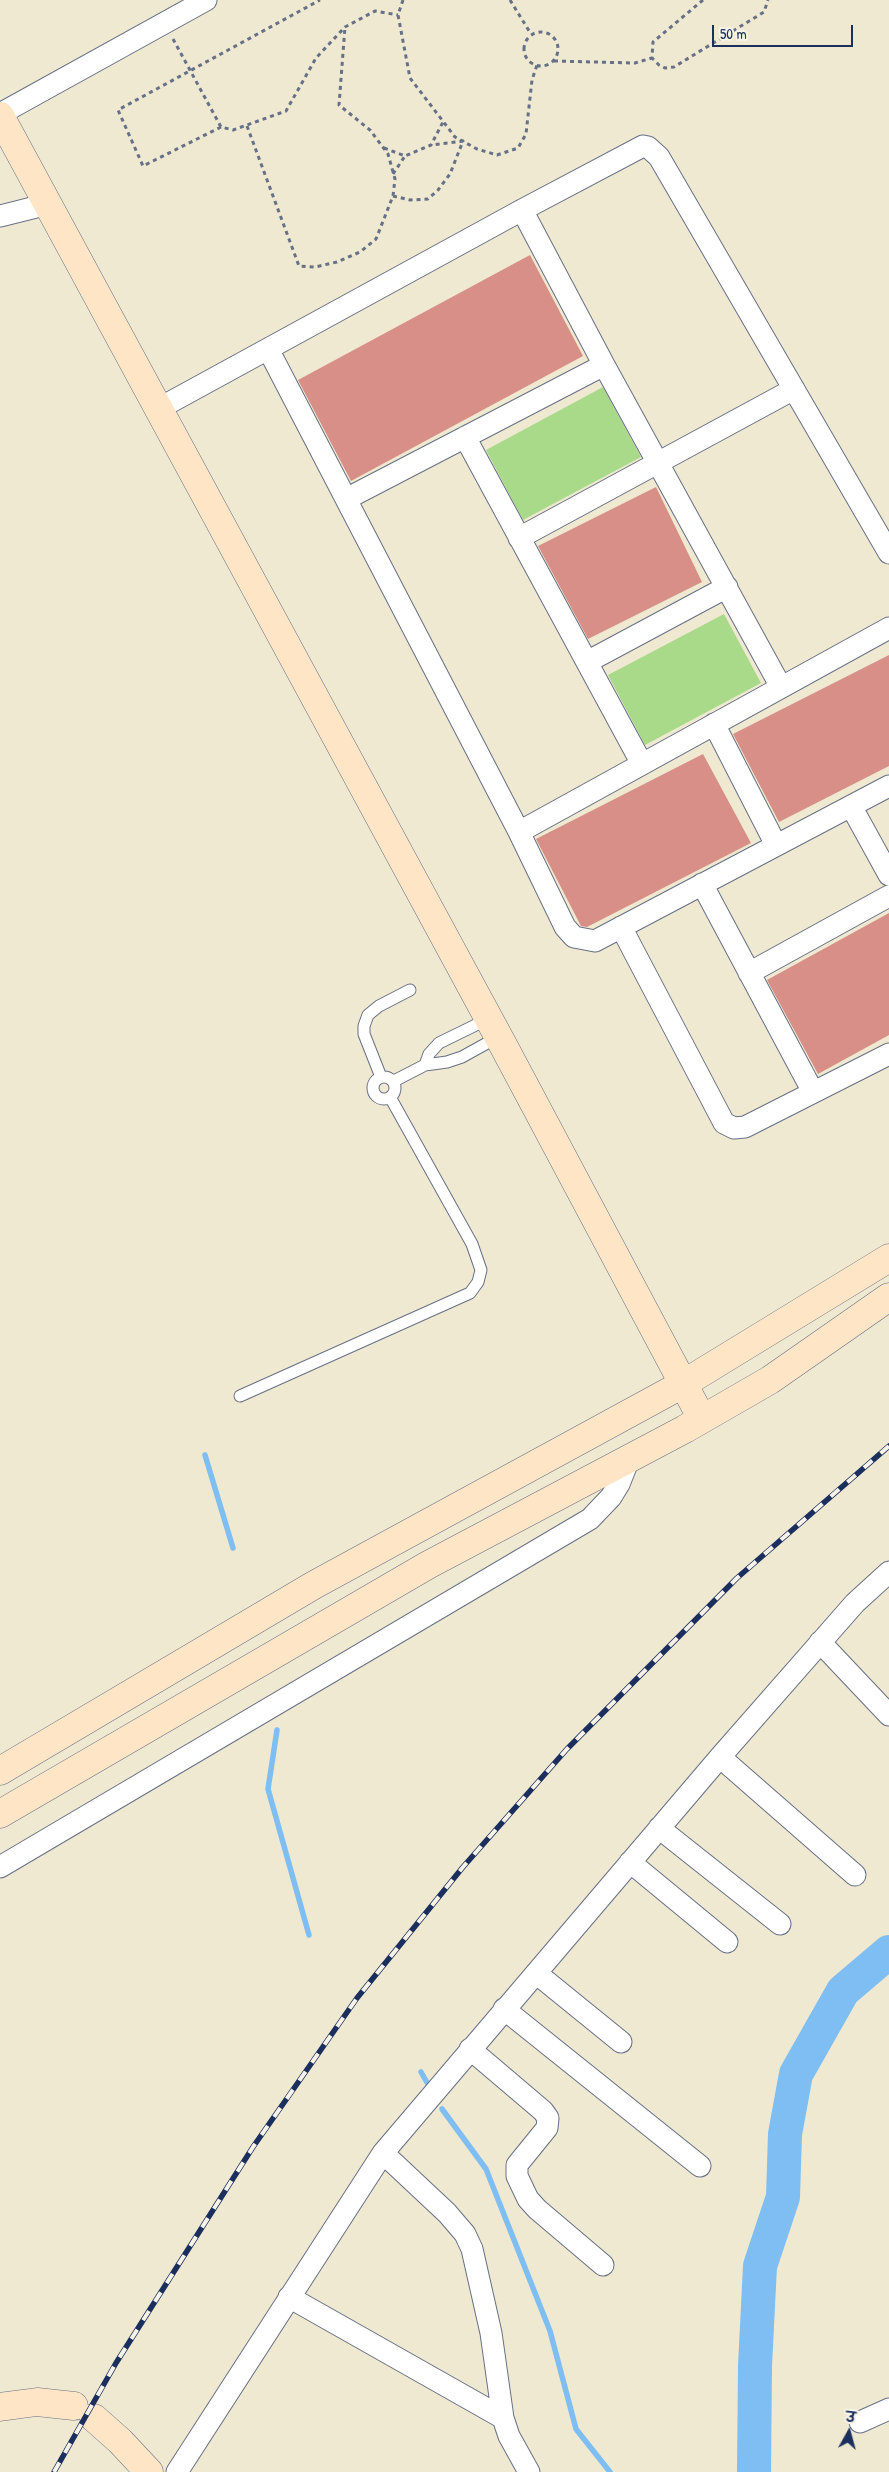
<!DOCTYPE html>
<html>
<head>
<meta charset="utf-8">
<style>
  body { margin:0 }
  #map { position:relative; width:889px; height:2472px; overflow:hidden; background:#f0e9d1; font-family:"Patrick Hand","Playpen Sans Deva",sans-serif }
  canvas { display:block }
  .north { position:absolute; left:824px; top:2407px; width:50px; height:50px; -webkit-text-stroke:4px #f7f3e8; paint-order:stroke; rotate:7deg; font-size:14px; font-weight:700; line-height:20px; text-align:center; color:#1b2f5e }
  .north::after { content:''; display:block; margin:auto; width:18px; height:22px; background:#1b2f5e; clip-path:polygon(50% 0,100% 100%,50% 72%,0 100%) }
  .scale { position:absolute; left:712px; top:25px; width:141px; height:22px; box-sizing:border-box; border:2px solid #1b2f5e; border-top:0; padding-left:6px; font-size:15px; line-height:18px; white-space:nowrap; color:#1b2f5e; -webkit-text-stroke:4px #f7f3e8; paint-order:stroke }
</style>
</head>
<body>
<div id="map">
<canvas width="889" height="2472"></canvas>
<div class="north">उ</div>
<div class="scale">50 m</div>
</div>
<script>
const c = document.querySelector('canvas').getContext('2d');
c.lineJoin = 'round';
function fillPath(path, color) { c.fillStyle = color; c.fill(path, 'evenodd'); }
const poly = rows => new Path2D(rows.map(r => 'M' + r).join(''));
function strokePath(path, color, width, dash) { c.strokeStyle = color; c.lineWidth = width; c.lineCap = dash ? 'butt' : 'round'; c.setLineDash(dash || []); c.stroke(path); }
fillPath(poly([
  [603,387,641,457,523,520,486,450],
  [724,614,761,683,645,745,608,675]
]), '#a8da89');
strokePath(poly([
  [205,1455,233,1548],
  [277,1730,268,1789,309,1935],
  [421,2072,429,2086],
  [442,2109,486,2169,550,2331,576,2429,610,2472]
]), '#7ebef2', 5.5);
strokePath(poly([
  [754,2472,755,2366,760,2266,783,2197,785,2134,796,2074,843,1991,889,1952]
]), '#7ebef2', 34);
fillPath(poly([
  [530,255,583,356,351,481,298,380],
  [656,487,702,582,588,639,538,546],
  [889,655,889,766,779,822,733,734],
  [703,754,751,843,587,927,581,926,536,839],
  [889,913,889,1035,818,1074,767,980]
]), '#d78f87');
const lane = poly([
  [425,1065,429,1054,439,1043,488,1019],
  '373 1088a11 11 0 1 1 22 0a11 11 0 1 1-22 0Z',
  [381,1077,364,1034,364,1026,368,1015,379,1006,410,990],
  [394,1081,425,1065,447,1062,462,1057,498,1037],
  [240,1396,470,1293,478,1282,481,1270,472,1244,390,1097]
]);
const street = poly([
  [0,114,206,0],
  [522,210,604,365,781,687],
  [0,216,48,204],
  [268,349,519,832,565,927,574,937,595,941,889,786],
  [158,409,522,210,643,146,648,147,659,157,889,553],
  [465,437,642,764],
  [348,498,604,365],
  [519,538,794,389],
  [587,662,727,587],
  [714,724,776,845],
  [851,806,889,875],
  [519,832,889,628],
  [702,884,813,1092],
  [621,927,724,1123,734,1128,745,1127,889,1054],
  [749,973,889,896],
  [820,1642,889,1715],
  [720,1757,855,1875],
  [659,1828,780,1924],
  [630,1862,727,1942],
  [0,1867,590,1519,611,1497,619,1484,629,1459],
  [536,1973,621,2042],
  [504,2009,700,2166],
  [470,2049,543,2111,548,2118,547,2128,517,2165,517,2176,528,2199,537,2209,603,2265],
  [383,2153,447,2213,465,2234,472,2249,491,2333,503,2418,509,2436,529,2472],
  [289,2297,503,2418],
  [860,2422,889,2409],
  [177,2472,383,2153,720,1757,855,1603,889,1572]
]);
const secondary = poly([
  [0,116,503,1045,702,1419],
  [0,1771,314,1585,683,1384,889,1258],
  [0,1814,428,1565,685,1429,770,1380,889,1297],
  [0,2407,37,2402,74,2406],
  [94,2418,120,2441,149,2472]
]);
strokePath(lane, '#667086', 13);
strokePath(street, '#667086', 23);
strokePath(secondary, '#667086', 29);
strokePath(poly([
  [403,0,398,15,410,78,455,137,477,149,497,155,518,148,526,134,532,80,537,65],
  [510,0,531,34],
  [703,0,653,42,652,58,659,65,665,68,674,67,764,12,768,0],
  '524 49a17 17 0 1 1 34 0a17 17 0 1 1-34 0Z',
  [173,39,221,127,233,130,286,111,316,58,345,27,375,11,398,15],
  [554,61,635,63,652,58],
  [247,126,299,266,315,267,337,262,360,252,376,239,393,196,395,179,388,154,370,130,339,105,345,27],
  [221,127,143,166,118,110,320,0],
  [384,148,405,156,431,145,443,122],
  [393,174,405,156],
  [393,196,410,200,428,199,438,190,450,174,463,141,431,145]
]), '#667086', 3, [4, 4]);
strokePath(lane, '#fff', 11);
strokePath(street, '#fff', 21);
strokePath(secondary, '#fee5c5', 28);
const rail = poly([
  [54,2472,116,2363,253,2147,357,1998,463,1867,567,1749,737,1578,889,1446]
]);
strokePath(rail, '#1b2f5e', 5.5);
strokePath(rail, '#f7f3e8', 4, [11]);
</script>
</body>
</html>
